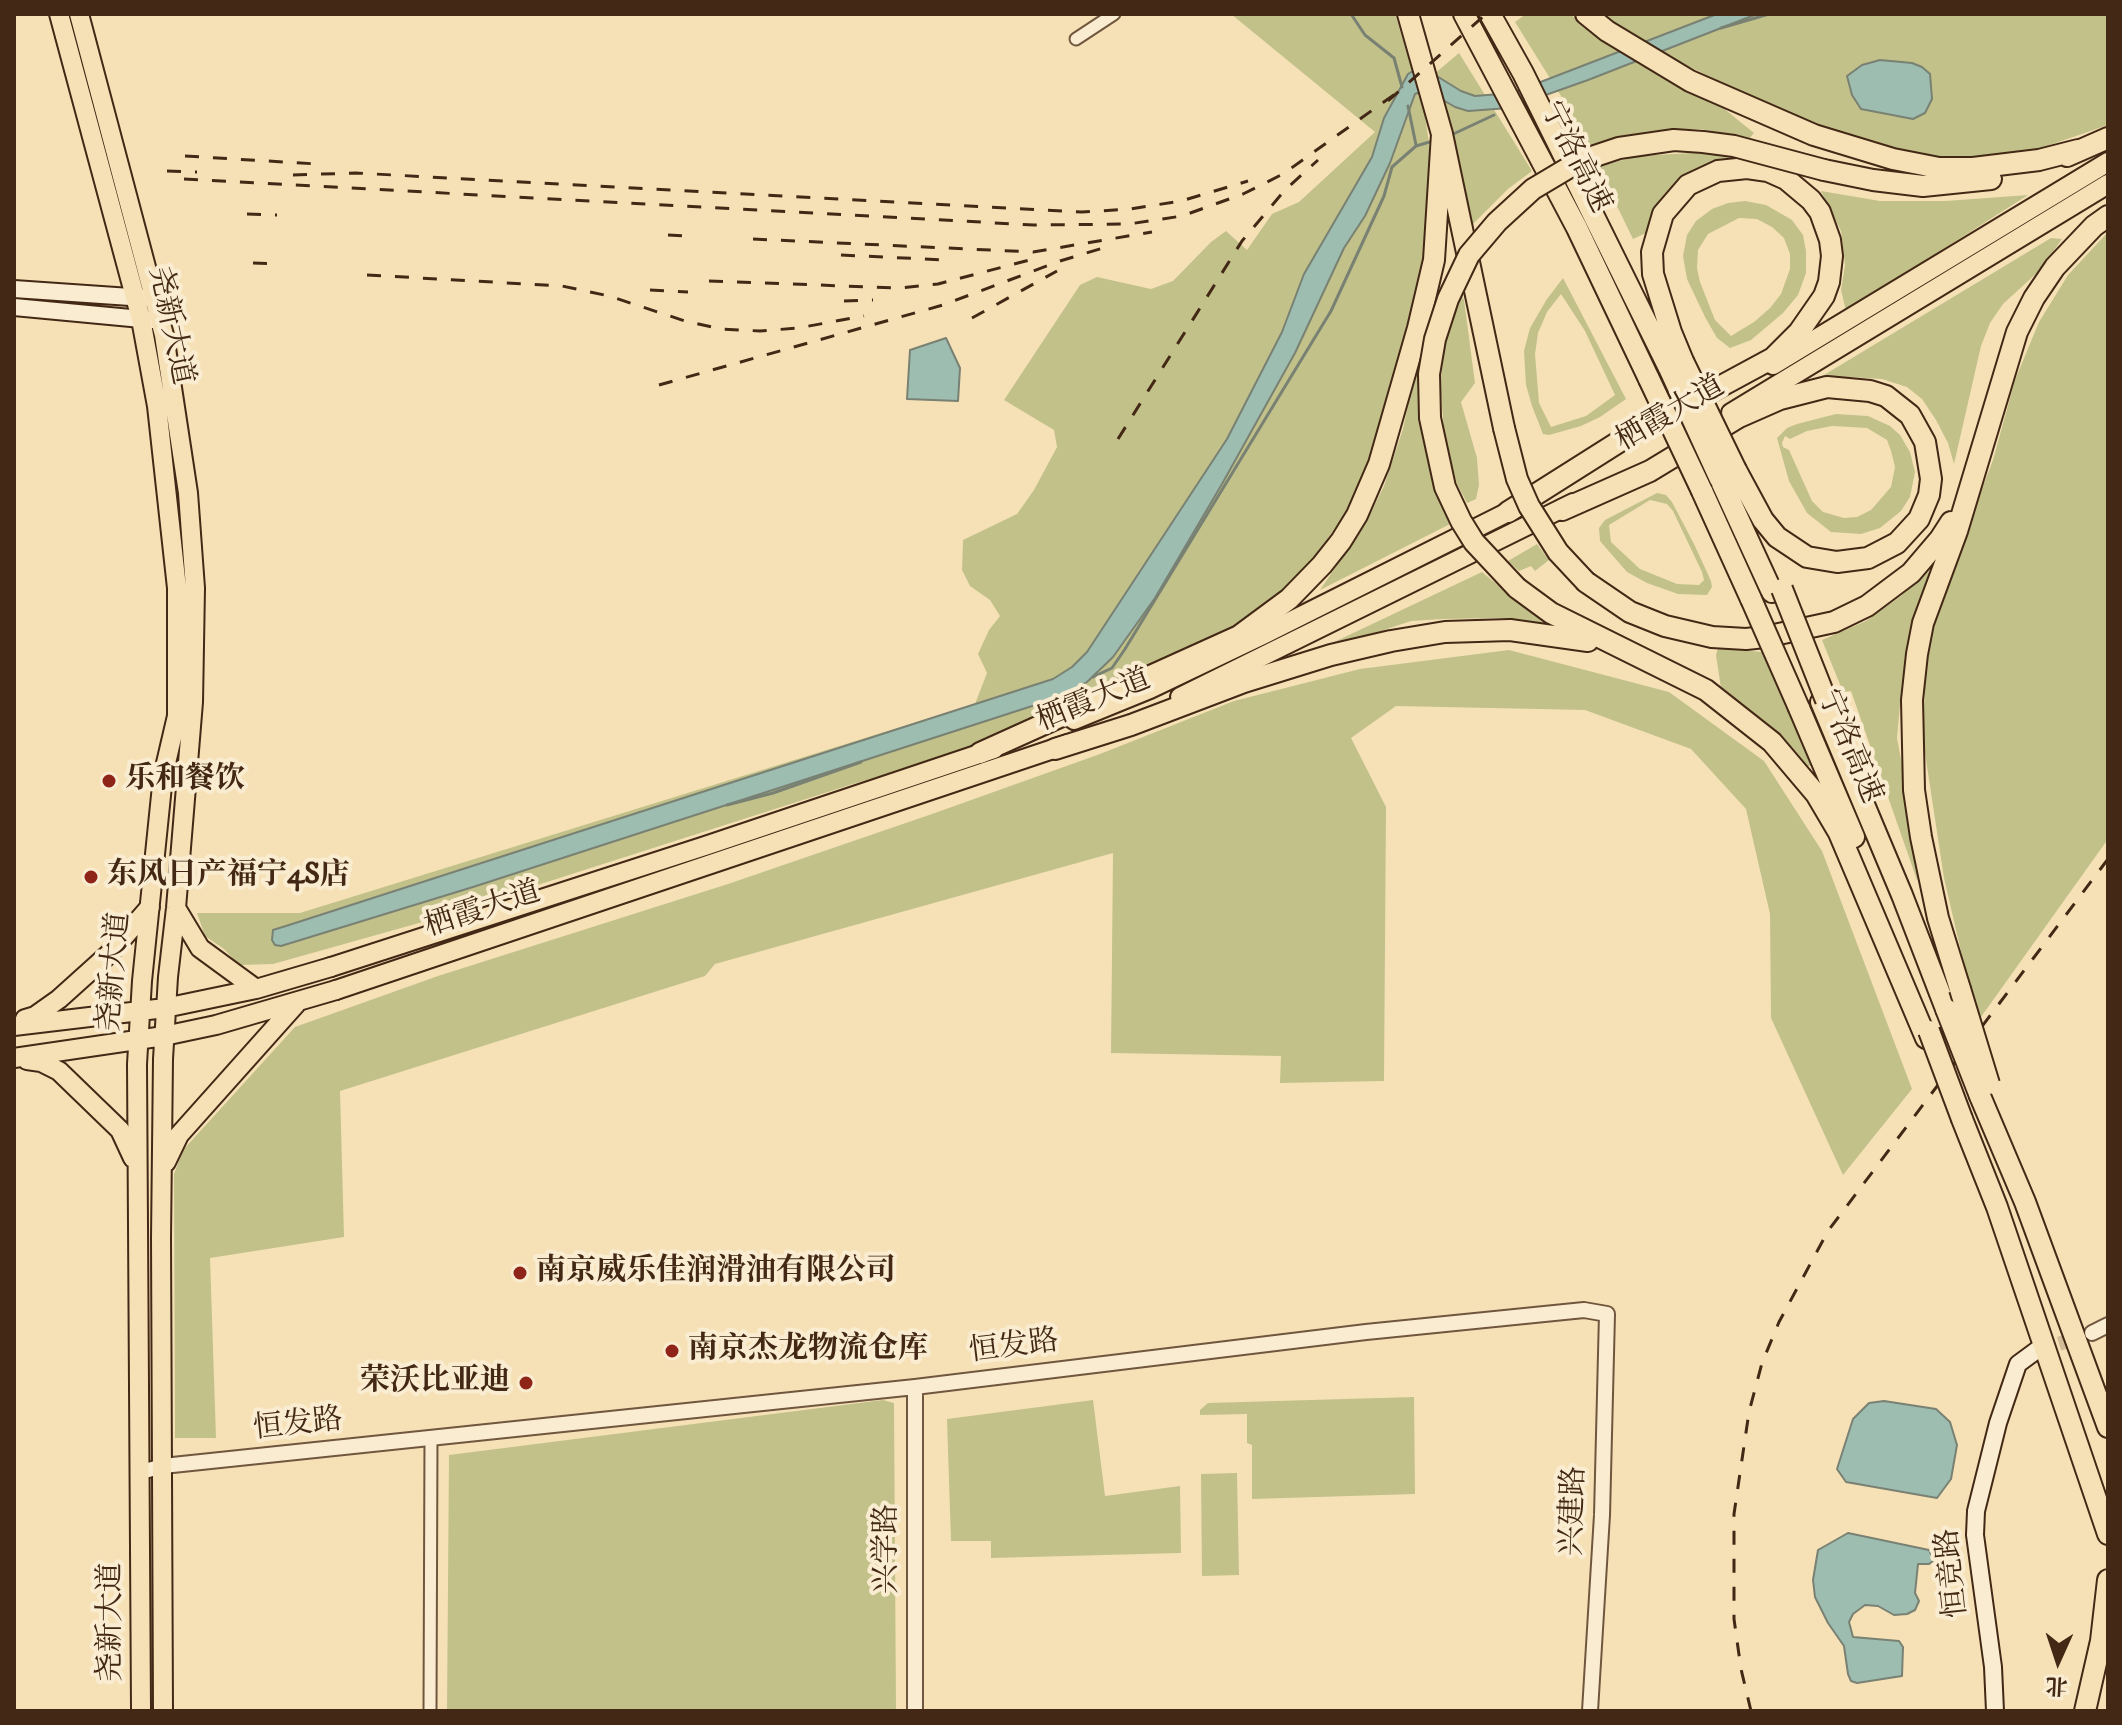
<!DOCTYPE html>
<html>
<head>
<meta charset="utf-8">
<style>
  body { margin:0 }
  #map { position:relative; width:2122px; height:1725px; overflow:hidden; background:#f6e1b7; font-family:"IM FELL DW Pica","Noto Serif SC",serif }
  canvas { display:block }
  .frame { position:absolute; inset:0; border:16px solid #432815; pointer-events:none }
  .north { position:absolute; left:2018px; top:1621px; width:80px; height:80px; -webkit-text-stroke:6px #f9ecd0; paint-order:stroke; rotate:183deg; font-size:22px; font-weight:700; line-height:32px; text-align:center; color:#432815 }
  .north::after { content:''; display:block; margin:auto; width:28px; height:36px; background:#432815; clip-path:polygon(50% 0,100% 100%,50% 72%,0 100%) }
</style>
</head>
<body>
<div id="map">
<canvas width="2122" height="1725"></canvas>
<div class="frame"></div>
<div class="north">北</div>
</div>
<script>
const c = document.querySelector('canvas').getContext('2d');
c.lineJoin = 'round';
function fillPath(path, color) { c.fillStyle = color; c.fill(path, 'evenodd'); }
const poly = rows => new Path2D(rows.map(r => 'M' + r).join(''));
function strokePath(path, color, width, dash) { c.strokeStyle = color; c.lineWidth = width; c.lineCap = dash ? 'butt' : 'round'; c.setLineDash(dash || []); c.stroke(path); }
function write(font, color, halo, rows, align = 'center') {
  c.font = font + ' "IM FELL DW Pica","Noto Serif SC",serif'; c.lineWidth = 8; c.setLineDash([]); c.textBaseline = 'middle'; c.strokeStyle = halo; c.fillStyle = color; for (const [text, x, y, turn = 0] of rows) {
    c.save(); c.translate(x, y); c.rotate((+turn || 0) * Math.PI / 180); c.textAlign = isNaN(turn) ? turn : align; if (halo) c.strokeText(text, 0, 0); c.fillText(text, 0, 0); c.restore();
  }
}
fillPath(poly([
  [1231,14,1395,14,1424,110,1431,156,1429,231,1386,413,1372,455,1349,509,1301,575,1251,617,1222,635,957,754,853,784,419,923,273,964,239,965,224,949,205,936,197,913,300,913,975,704,987,673,978,654,989,630,1000,616,990,600,970,586,962,570,963,540,1017,514,1034,490,1057,447,1054,430,1004,400,1080,285,1097,277,1151,289,1173,281,1211,242,1226,231,1247,250,1272,214,1299,202,1375,132],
  [1526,14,1570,14,1600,38,1655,73,1722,107,1754,133,1749,139,1701,129,1656,131,1587,148,1571,112,1515,22],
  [1600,14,2108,14,2108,125,2038,149,1950,160,1900,151,1821,126,1749,96,1674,59],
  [1459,53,1532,171,1508,189,1470,227,1433,75],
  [1709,152,1737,158,1737,164,1657,210,1646,233,1633,239,1598,167,1637,156],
  [1821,191,1880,201,1946,201,2028,195,1846,311,1841,290,1845,265,1841,231],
  [1745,201,1766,205,1792,220,1803,235,1806,251,1806,273,1798,295,1783,313,1751,340,1730,348,1717,338,1705,317,1687,279,1683,256,1687,235,1696,221,1712,209,1728,203],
  [1739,218,1757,219,1772,227,1784,238,1790,254,1790,269,1781,294,1770,308,1754,322,1731,336,1715,320,1700,282,1697,268,1698,250,1708,234],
  [2108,232,2108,839,1981,1017,1969,986,1944,878,1923,740,1925,676,1930,638,1940,598,1993,460,2015,380,2039,322,2068,275],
  [2051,238,2062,239,2039,271,2003,304,1990,323,1981,346,1954,464,1948,443,1936,420,1922,399,1907,387,1882,379,1850,377,1819,378],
  [1563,278,1626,399,1600,417,1581,426,1549,435,1543,434,1532,406,1526,385,1524,351,1530,328,1547,299],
  [1561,294,1585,331,1615,395,1586,416,1551,427,1539,403,1535,354,1538,333,1547,312],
  [1462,296,1464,300,1475,383,1461,402,1477,458,1479,485,1476,499,1467,503,1457,484,1445,445,1441,393,1442,343,1450,314],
  [1417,363,1428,459,1452,523,1320,590,1365,524,1384,486,1403,429],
  [1836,414,1868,416,1890,426,1900,435,1910,452,1915,472,1910,497,1901,511,1880,528,1861,534,1831,532,1807,513,1789,481,1777,438,1787,428,1797,424],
  [1832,426,1867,428,1887,440,1891,451,1895,467,1891,487,1871,510,1857,517,1844,518,1823,512,1812,501,1789,450,1783,447,1782,443,1785,436,1790,439,1807,431],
  [1657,493,1666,495,1672,502,1694,544,1711,581,1712,587,1707,595,1678,594,1647,583,1627,572,1600,541,1599,528,1605,520],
  [1650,500,1667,504,1673,511,1702,572,1704,580,1699,585,1677,584,1640,569,1611,542,1609,525],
  [1537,544,1549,560,1535,571,1531,566,1519,571,1508,561],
  [1930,570,1902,682,1897,738,1923,876,1917,880,1851,691,1843,692,1822,640,1866,621,1901,596],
  [1482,572,1551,629,1502,618,1442,619,1411,621,1333,647,1330,644],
  [1718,648,1762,652,1807,743,1815,766,1803,766,1771,730,1721,688,1716,655],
  [1509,650,1669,692,1764,761,1822,851,1912,1089,1843,1175,1771,1018,1770,914,1746,809,1691,749,1585,710,1396,706,1351,738,1386,807,1384,1081,1280,1083,1281,1056,1111,1053,1113,853,715,964,705,976,340,1091,344,1237,210,1258,216,1438,175,1438,174,1174,183,1150,295,1027,438,976,728,884,932,814,1100,754,1234,701,1360,669],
  [1414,1397,1415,1494,1252,1499,1252,1445,1247,1443,1247,1414,1200,1415,1200,1410,1208,1403],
  [883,1400,894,1403,896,1711,447,1711,449,1455],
  [1093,1400,1105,1496,1180,1486,1181,1553,991,1558,991,1541,951,1541,947,1419],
  [1237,1473,1239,1575,1202,1576,1201,1474]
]), '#c2c18a');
const water = poly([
  [1717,14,1757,14,1588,80,1509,108,1468,111,1455,107,1426,90,1415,94,1390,163,1365,216,1344,248,1295,353,1222,484,1155,598,1113,657,1087,682,1060,697,473,887,281,946,275,945,272,940,273,930,289,925,1053,679,1072,667,1087,652,1227,439,1282,332,1304,274,1372,157,1384,118,1408,74,1416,69,1435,75,1461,91,1475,96,1512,93,1717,14],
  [1880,60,1912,63,1922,67,1930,74,1932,99,1925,113,1913,119,1861,109,1852,95,1847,76,1862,65,1880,60],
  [946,338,960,368,958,401,907,399,910,350,946,338],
  [1884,1401,1936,1409,1950,1422,1957,1445,1951,1479,1937,1498,1846,1482,1837,1469,1853,1419,1869,1403,1884,1401],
  [1848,1533,1929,1550,1934,1560,1929,1564,1918,1564,1915,1593,1919,1601,1915,1610,1907,1614,1894,1615,1878,1606,1865,1605,1853,1614,1849,1622,1853,1637,1899,1641,1903,1647,1902,1676,1857,1683,1851,1681,1848,1674,1844,1646,1828,1623,1815,1597,1813,1580,1818,1550,1848,1533]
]);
fillPath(water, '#9dbdb1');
strokePath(water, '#798173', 2);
strokePath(poly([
  [1351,14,1365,35,1394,58,1402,87],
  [1721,28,1769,14],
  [1408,106,1416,145],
  [1449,136,1494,115],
  [1093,677,1112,668,1125,649,1331,311,1384,196,1392,167,1416,146,1433,141],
  [727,805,773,793,861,762]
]), '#798173', 3);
strokePath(poly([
  [2039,1350,2084,1336]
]), '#d2bc97', 14, [14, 7]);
const minor = poly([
  [1076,39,1114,14],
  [430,1711,431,1437]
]);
const tertiary = poly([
  [2092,1333,2108,1325],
  [141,1472,163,1466,915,1387,1366,1332,1584,1310,1607,1314,1602,1515,1590,1711],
  [915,1711,915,1387]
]);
const secondary = poly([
  [14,289,145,298],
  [14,307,152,320],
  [1995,1711,1993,1667,1975,1535,1976,1511,1998,1423,2018,1364,2037,1350]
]);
const primary = poly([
  [59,14,141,319,157,406,177,588,177,716,163,776,142,981,137,1064,141,1711],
  [79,14,164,335,188,493,195,588,193,702,176,908,168,977,163,1059,161,1238,163,1711],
  [176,908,200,948,256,989],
  [25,1019,35,1016,59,999,109,954,150,907],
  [14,1026,165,1008,256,989,331,967],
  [14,1058,164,1036,216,1025,336,990],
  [27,1060,41,1062,59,1071,120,1130,133,1158],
  [166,1162,179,1135,296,1004]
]);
const trunk = poly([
  [1773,365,2108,162],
  [1731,413,2108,184],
  [1180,697,1573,503],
  [1074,720,1150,689,1263,635,1520,506],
  [331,967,705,846,994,749],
  [336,990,1068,744]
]);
const motorway = poly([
  [1408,14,1442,134,1504,428],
  [1464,14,1577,228,1649,379],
  [1490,14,1523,73,1669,368],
  [1586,14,1607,31,1690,81,1814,135,1893,159,1939,168,1973,168,2039,160,2078,150],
  [2067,156,2108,138],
  [1824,170,1873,180,1923,186,1991,179],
  [1720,479,1772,592],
  [1702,491,1751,599],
  [1562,510,1650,471,1739,417,1780,399,1827,387,1870,391,1886,396,1910,415,1925,442,1931,479,1929,495,1919,519,1897,543,1868,558,1837,562,1807,557,1777,537,1763,520,1736,470],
  [1508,512,1625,438,1773,358,1799,332,1824,296,1829,282,1832,256,1830,240,1820,212,1811,200,1786,179,1768,171,1747,168,1718,171,1688,185,1663,214,1652,252,1653,274,1671,332,1683,361],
  [1586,582,1630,612,1665,626,1712,637,1746,639,1765,637,1834,622,1867,606,1911,573,1940,539,1951,522],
  [1517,588,1551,613,1706,690,1772,742,1816,794,1839,833,1926,1038],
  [1821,702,1902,895,1946,1009],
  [1799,708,1854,837],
  [1055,749,1131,725,1244,682,1331,655,1391,641,1445,632,1510,630,1588,641],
  [980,753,1239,636,1289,599,1322,565,1341,541,1357,515,1379,464,1418,328,1434,260,1442,134],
  [1960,989,1938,918,1921,837,1914,790,1912,700,1917,654,1923,623,1957,531,2017,332,2034,298,2055,267,2094,226,2108,216],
  [1980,1096,2025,1202,2108,1427],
  [1962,1119,1997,1207,2108,1534],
  [2085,1711,2101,1641,2108,1580]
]);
strokePath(minor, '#70563e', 15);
strokePath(tertiary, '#70563e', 18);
strokePath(secondary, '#432815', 20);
strokePath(primary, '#432815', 22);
strokePath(trunk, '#432815', 22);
strokePath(motorway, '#432815', 24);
strokePath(minor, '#f9ecd0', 11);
strokePath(tertiary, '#f9ecd0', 14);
strokePath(secondary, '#f9ecd0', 16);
strokePath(primary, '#f6e1b7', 18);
strokePath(trunk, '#f6e1b7', 18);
strokePath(motorway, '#f6e1b7', 20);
strokePath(poly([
  [1388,101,1486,14],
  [185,156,317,164],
  [167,171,197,172],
  [293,175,356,173,1082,212,1130,209,1181,201,1248,181],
  [184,179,1034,225,1129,224,1182,216,1243,194,1283,174,1395,94],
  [247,214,277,215],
  [668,235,686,236],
  [753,239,1033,252,1152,232],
  [841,255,945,260],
  [253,263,279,264],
  [367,275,562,286,609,296,685,321,721,329,760,331,798,328,864,316],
  [709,281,899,288,938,284,1041,257],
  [650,290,688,292],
  [844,301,873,300],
  [972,318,1057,271],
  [659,385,943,305,1060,261,1103,248],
  [1118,439,1242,241,1285,190,1318,160],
  [1751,1711,1741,1669,1734,1619,1734,1514,1749,1412,1762,1363,1779,1322,1828,1231,2108,859]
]), '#432815', 3, [14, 14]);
const motorwayBridge = poly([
  [1683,361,1736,470],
  [1669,368,1720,479],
  [1649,379,1702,491],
  [1504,428,1517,479,1529,506,1558,552,1586,582],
  [1517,588,1474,542,1461,521,1445,487,1430,418,1429,374,1435,339,1448,299,1469,255,1497,222,1533,189,1580,161,1619,148,1674,140,1703,142,1734,146,1824,170],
  [1782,589,1826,700],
  [1751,599,1799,708],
  [1960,989,1989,1084],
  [1946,1009,1980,1096],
  [1929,1031,1962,1119]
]);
strokePath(motorwayBridge, '#432815', 24, []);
strokePath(motorwayBridge, '#f6e1b7', 20);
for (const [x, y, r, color] of [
  [109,781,8,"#8f2418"],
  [91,877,8,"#8f2418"],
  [520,1273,8,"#8f2418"],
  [672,1351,8,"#8f2418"],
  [526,1383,8,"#8f2418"]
]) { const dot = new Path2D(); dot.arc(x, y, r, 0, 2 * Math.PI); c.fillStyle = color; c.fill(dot); strokePath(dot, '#f9ecd0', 3); }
write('30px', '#432815', '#f9ecd0', [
  ["宁洛高速",1574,158,63],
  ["尧新大道",169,326,78],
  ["栖霞大道",1671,415,-30],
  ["栖霞大道",1094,702,-22],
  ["宁洛高速",1848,747,67],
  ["栖霞大道",483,911,-18],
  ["尧新大道",116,972,-85],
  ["恒发路",1014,1348,-7],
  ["恒发路",298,1426,-6],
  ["兴建路",1575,1511,-88],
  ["兴学路",889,1549,-90],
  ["恒竞路",1954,1573,-96],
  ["尧新大道",113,1622,-90]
]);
write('bold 30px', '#432815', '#f9ecd0', [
  ["乐和餐饮",125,781],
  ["东风日产福宁4S店",107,877],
  ["南京威乐佳润滑油有限公司",536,1273],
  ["南京杰龙物流仓库",688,1351],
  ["荣沃比亚迪",510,1383,"right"]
], 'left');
</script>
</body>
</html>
